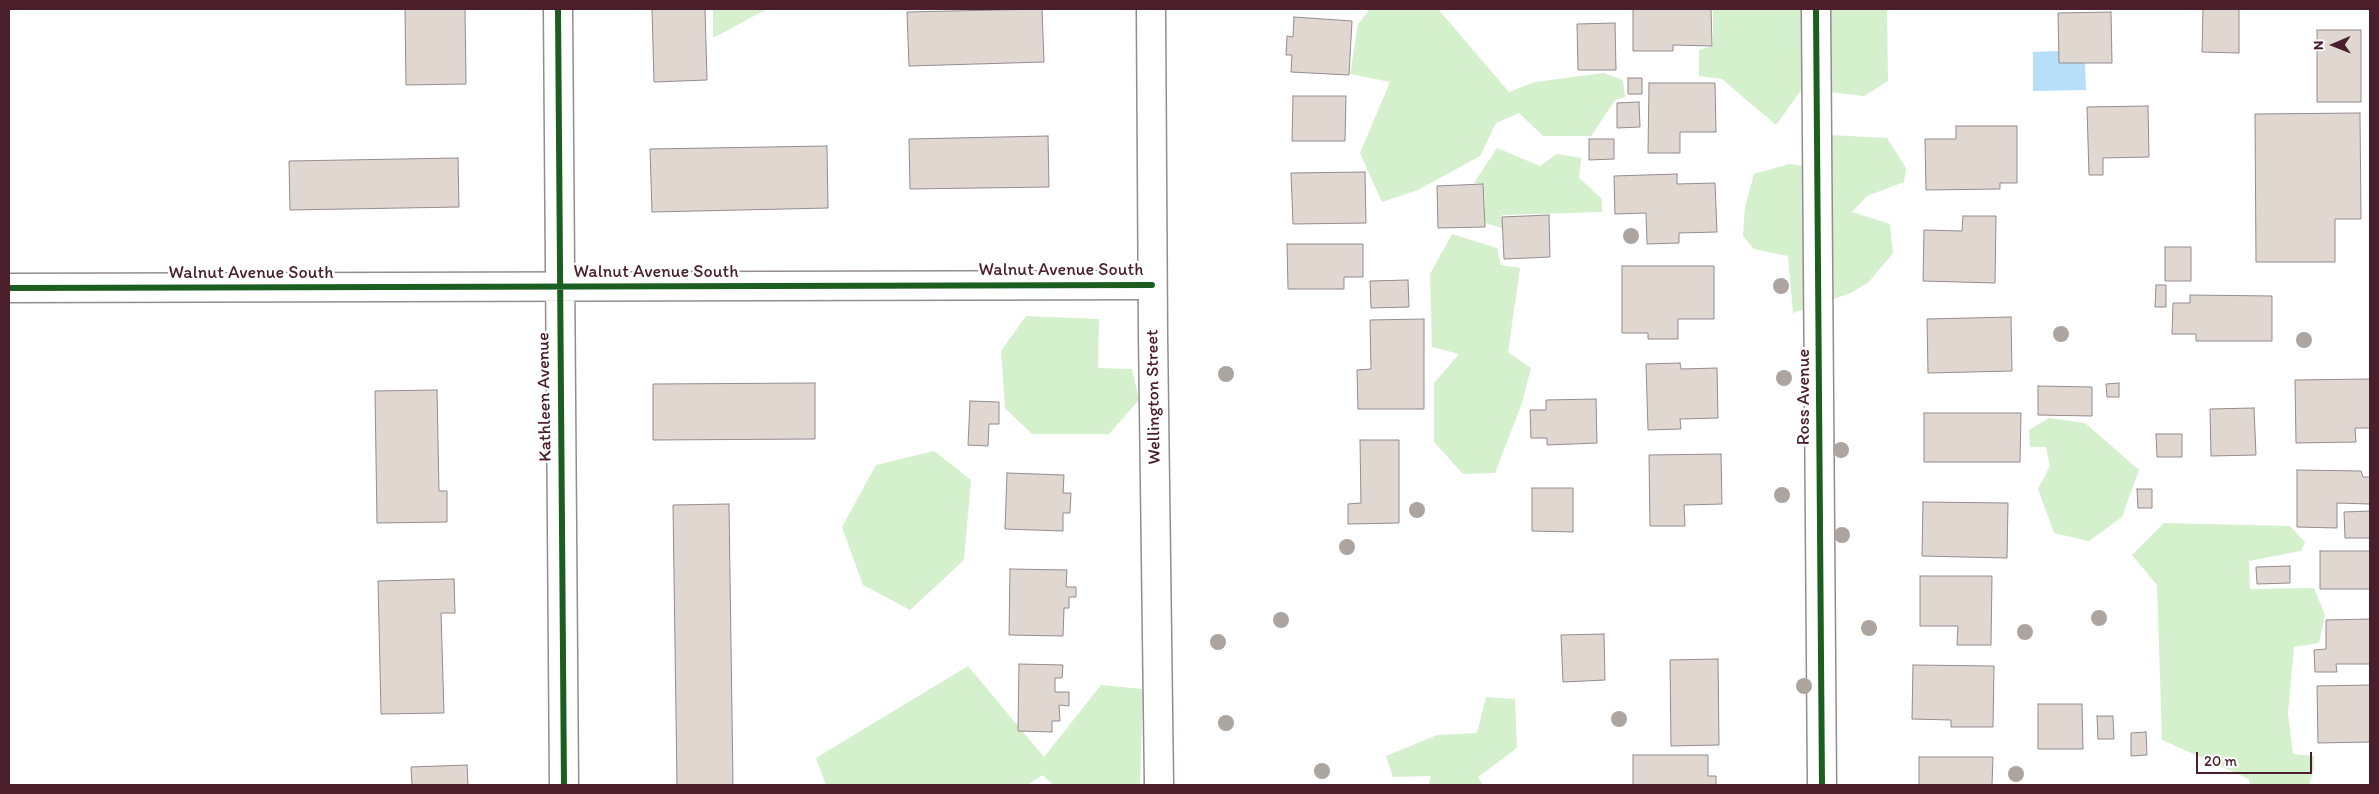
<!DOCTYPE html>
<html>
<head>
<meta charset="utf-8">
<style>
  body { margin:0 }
  #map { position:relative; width:2379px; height:794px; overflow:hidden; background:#fff; font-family:Itim,sans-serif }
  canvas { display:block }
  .frame { position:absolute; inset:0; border:10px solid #4a1f2b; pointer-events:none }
  .north { position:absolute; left:2309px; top:20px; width:50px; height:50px; -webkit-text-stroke:4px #fff; paint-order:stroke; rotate:269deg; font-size:14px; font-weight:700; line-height:20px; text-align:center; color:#4a1f2b }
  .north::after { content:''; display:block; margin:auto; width:18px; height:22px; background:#4a1f2b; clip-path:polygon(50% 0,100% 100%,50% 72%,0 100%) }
  .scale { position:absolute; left:2196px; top:752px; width:116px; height:22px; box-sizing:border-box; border:2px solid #4a1f2b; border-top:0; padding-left:6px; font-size:15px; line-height:18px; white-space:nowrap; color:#4a1f2b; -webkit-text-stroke:4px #fff; paint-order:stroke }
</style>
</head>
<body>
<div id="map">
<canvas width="2379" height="794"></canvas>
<div class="frame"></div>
<div class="north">N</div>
<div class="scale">20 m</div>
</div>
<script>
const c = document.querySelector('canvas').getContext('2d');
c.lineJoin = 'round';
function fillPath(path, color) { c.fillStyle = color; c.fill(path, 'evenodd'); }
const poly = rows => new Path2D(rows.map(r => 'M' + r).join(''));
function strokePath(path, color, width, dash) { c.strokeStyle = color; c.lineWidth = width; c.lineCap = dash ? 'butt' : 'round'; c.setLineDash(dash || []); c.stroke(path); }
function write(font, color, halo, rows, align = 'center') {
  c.font = font + ' Itim,sans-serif'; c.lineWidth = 5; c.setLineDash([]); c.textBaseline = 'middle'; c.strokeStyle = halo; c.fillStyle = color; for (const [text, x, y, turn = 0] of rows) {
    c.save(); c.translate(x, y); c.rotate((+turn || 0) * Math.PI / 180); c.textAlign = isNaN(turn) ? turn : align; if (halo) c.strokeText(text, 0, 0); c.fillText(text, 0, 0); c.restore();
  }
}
fillPath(poly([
  [713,9,767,9,713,38],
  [1370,9,1438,9,1509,92,1535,82,1603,73,1623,80,1625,97,1615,100,1591,136,1543,136,1519,113,1496,123,1480,156,1418,190,1382,202,1360,153,1390,82,1350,74,1358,24],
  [1713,9,1887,9,1888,81,1864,96,1802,89,1776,125,1722,79,1699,76,1699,50,1713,46],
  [1830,135,1887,138,1906,168,1904,182,1867,196,1852,212,1890,224,1893,253,1869,282,1851,293,1793,313,1788,256,1754,249,1743,236,1745,207,1754,174,1789,164,1822,169],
  [1497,148,1540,166,1557,154,1581,158,1579,178,1602,199,1602,212,1502,215,1502,228,1485,223,1484,184,1474,183],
  [1452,234,1497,248,1501,265,1520,268,1508,352,1531,368,1522,403,1495,473,1463,474,1434,442,1434,383,1459,354,1432,347,1430,274],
  [1026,316,1099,319,1098,368,1132,369,1139,400,1109,434,1032,434,1005,408,1001,351],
  [2049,418,2085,423,2139,470,2122,517,2089,541,2054,533,2038,489,2050,466,2046,447,2030,447,2029,430],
  [934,451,971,480,964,560,910,610,863,585,842,527,876,465],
  [2164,523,2290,526,2305,542,2301,551,2249,561,2250,589,2314,588,2325,615,2319,643,2294,647,2288,713,2293,754,2314,756,2314,769,2309,785,2250,785,2249,779,2162,740,2157,585,2132,555],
  [968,666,1044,757,1101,685,1143,689,1140,785,1053,785,1043,775,1027,785,826,785,816,758],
  [1486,697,1515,699,1517,748,1478,777,1483,785,1428,785,1431,776,1393,777,1386,756,1437,735,1477,733]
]), '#d4f0cc');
fillPath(poly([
  [2059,51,2059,63,2085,63,2086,90,2033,91,2033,52]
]), '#b7dffa');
const building = poly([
  [405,9,465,9,466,84,406,85,405,9],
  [652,9,705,9,707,80,654,82,652,9],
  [1042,9,1044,62,909,66,907,12,1042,9],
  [1633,9,1711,9,1712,46,1673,45,1673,51,1633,51,1633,9],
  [2203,9,2239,9,2239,53,2202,52,2203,9],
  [2111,12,2112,63,2059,63,2058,13,2111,12],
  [1294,17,1352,21,1349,75,1291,72,1292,55,1286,55,1287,36,1293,37,1294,17],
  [1615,23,1616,70,1578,70,1577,24,1615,23],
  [2317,30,2361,30,2361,102,2317,102,2317,30],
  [1628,78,1642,78,1642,94,1628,94,1628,78],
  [1649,83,1715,83,1716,132,1680,132,1680,153,1648,153,1649,83],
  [1293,96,1346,96,1345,141,1292,141,1293,96],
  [1639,102,1640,127,1617,128,1617,103,1639,102],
  [2148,106,2149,157,2103,158,2103,175,2089,175,2087,107,2148,106],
  [2360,113,2361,219,2335,219,2335,262,2256,262,2255,114,2360,113],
  [1956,126,2017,126,2017,183,2000,183,2000,189,1926,190,1925,139,1956,139,1956,126],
  [1048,136,1049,187,910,189,909,139,1048,136],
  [1589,139,1614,139,1614,159,1589,160,1589,139],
  [827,146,828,208,652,212,650,149,827,146],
  [458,158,459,207,290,210,289,161,458,158],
  [1365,172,1366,223,1293,224,1291,173,1365,172],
  [1677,174,1677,184,1715,183,1717,232,1679,233,1679,243,1647,244,1646,213,1615,214,1614,176,1677,174],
  [1483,184,1485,227,1438,228,1437,186,1483,184],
  [1549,215,1550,257,1504,259,1502,217,1549,215],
  [1963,216,1996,216,1995,283,1923,281,1924,230,1962,231,1963,216],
  [1287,244,1363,244,1363,277,1344,277,1344,289,1288,289,1287,244],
  [2165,247,2191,247,2191,281,2165,281,2165,247],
  [1622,266,1714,266,1714,319,1678,319,1678,339,1648,339,1648,333,1622,333,1622,266],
  [1408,280,1409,307,1371,308,1370,281,1408,280],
  [2156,285,2166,285,2166,307,2155,307,2156,285],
  [2190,295,2272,296,2272,341,2196,341,2196,334,2172,334,2173,303,2190,303,2190,295],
  [2011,317,2012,371,1928,373,1927,319,2011,317],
  [1424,319,1424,409,1358,409,1357,370,1371,369,1370,320,1424,319],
  [1680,363,1681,369,1717,368,1718,418,1680,419,1681,429,1648,430,1646,364,1680,363],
  [2370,379,2370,428,2355,428,2356,442,2296,443,2295,380,2370,379],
  [815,383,815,439,653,440,653,384,815,383],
  [2119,383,2119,397,2107,397,2106,384,2119,383],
  [2038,386,2092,387,2092,416,2038,415,2038,386],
  [437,390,439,491,447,491,447,522,377,523,375,391,437,390],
  [1596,399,1597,443,1547,445,1547,438,1531,438,1530,410,1546,410,1546,400,1596,399],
  [970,401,999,402,999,424,989,424,988,446,968,445,970,401],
  [2254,408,2256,455,2211,456,2210,409,2254,408],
  [1924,413,2021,413,2020,462,1924,462,1924,413],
  [2156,434,2182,434,2182,457,2157,457,2156,434],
  [1360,440,1399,440,1399,523,1348,524,1348,504,1361,503,1360,440],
  [1721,454,1722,504,1684,505,1685,526,1650,526,1649,455,1721,454],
  [2297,470,2361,471,2363,477,2370,477,2370,504,2337,503,2337,528,2297,527,2297,470],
  [1007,473,1064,475,1063,493,1071,493,1070,513,1063,513,1063,531,1005,529,1007,473],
  [1532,488,1573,488,1573,532,1532,531,1532,488],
  [2137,489,2152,489,2152,508,2138,508,2137,489],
  [1923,502,2008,503,2007,558,1922,556,1923,502],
  [729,504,733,785,677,785,673,505,729,504],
  [2370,511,2370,538,2345,538,2344,512,2370,511],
  [2320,551,2370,551,2370,589,2320,589,2320,551],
  [2290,566,2290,583,2257,584,2256,567,2290,566],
  [1010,569,1067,570,1066,587,1076,587,1076,597,1069,597,1069,608,1064,608,1063,636,1009,635,1010,569],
  [1920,576,1992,576,1991,645,1957,645,1958,626,1920,626,1920,576],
  [454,579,455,613,441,613,444,713,381,714,378,581,454,579],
  [2370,619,2370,664,2336,664,2337,672,2315,672,2314,650,2326,649,2326,620,2370,619],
  [1604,634,1605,680,1563,682,1561,635,1604,634],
  [1718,659,1719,745,1671,746,1670,660,1718,659],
  [1019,664,1063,665,1062,678,1055,678,1055,692,1069,692,1069,706,1059,705,1060,721,1052,721,1052,732,1018,731,1019,664],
  [1913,665,1994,666,1993,727,1951,727,1951,720,1912,719,1913,665],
  [2370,685,2370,742,2318,743,2317,686,2370,685],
  [2038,704,2082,704,2083,749,2038,749,2038,704],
  [2097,716,2113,716,2114,739,2098,739,2097,716],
  [2146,732,2147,755,2131,756,2131,733,2146,732],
  [1633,755,1708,755,1708,776,1716,776,1716,785,1633,785,1633,755],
  [1919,757,1993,757,1992,785,1919,785,1919,757],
  [467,765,468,785,412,785,411,767,467,765]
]);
fillPath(building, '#e0d7d1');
strokePath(building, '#948c8e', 1);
const minor = poly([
  [558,9,564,785],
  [1816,9,1822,785],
  [9,288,1152,285]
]);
const secondary = poly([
  [1151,9,1153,334,1159,785]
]);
strokePath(minor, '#948c8e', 31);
strokePath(secondary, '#948c8e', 31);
strokePath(minor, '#fff', 28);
strokePath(secondary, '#fff', 28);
strokePath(poly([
  [558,9,564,785],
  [1816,9,1822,785],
  [9,288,1152,285]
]), '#1b5e20', 6);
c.fillStyle = '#aca49e';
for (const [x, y] of [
  [1631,236],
  [1781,286],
  [2061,334],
  [2304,340],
  [1226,374],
  [1784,378],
  [1841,450],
  [1782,495],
  [1417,510],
  [1842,535],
  [1347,547],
  [2099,618],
  [1281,620],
  [1869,628],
  [2025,632],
  [1218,642],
  [1804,686],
  [1619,719],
  [1226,723],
  [1322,771],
  [2016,774]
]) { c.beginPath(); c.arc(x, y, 8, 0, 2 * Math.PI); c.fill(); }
write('18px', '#4a1f2b', '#fff', [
  ["Walnut Avenue South",1061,270],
  ["Walnut Avenue South",656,272],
  ["Walnut Avenue South",251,273],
  ["Kathleen Avenue",545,397,-91],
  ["Wellington Street",1154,397,-91],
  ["Ross Avenue",1804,397,-90]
]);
</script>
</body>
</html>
